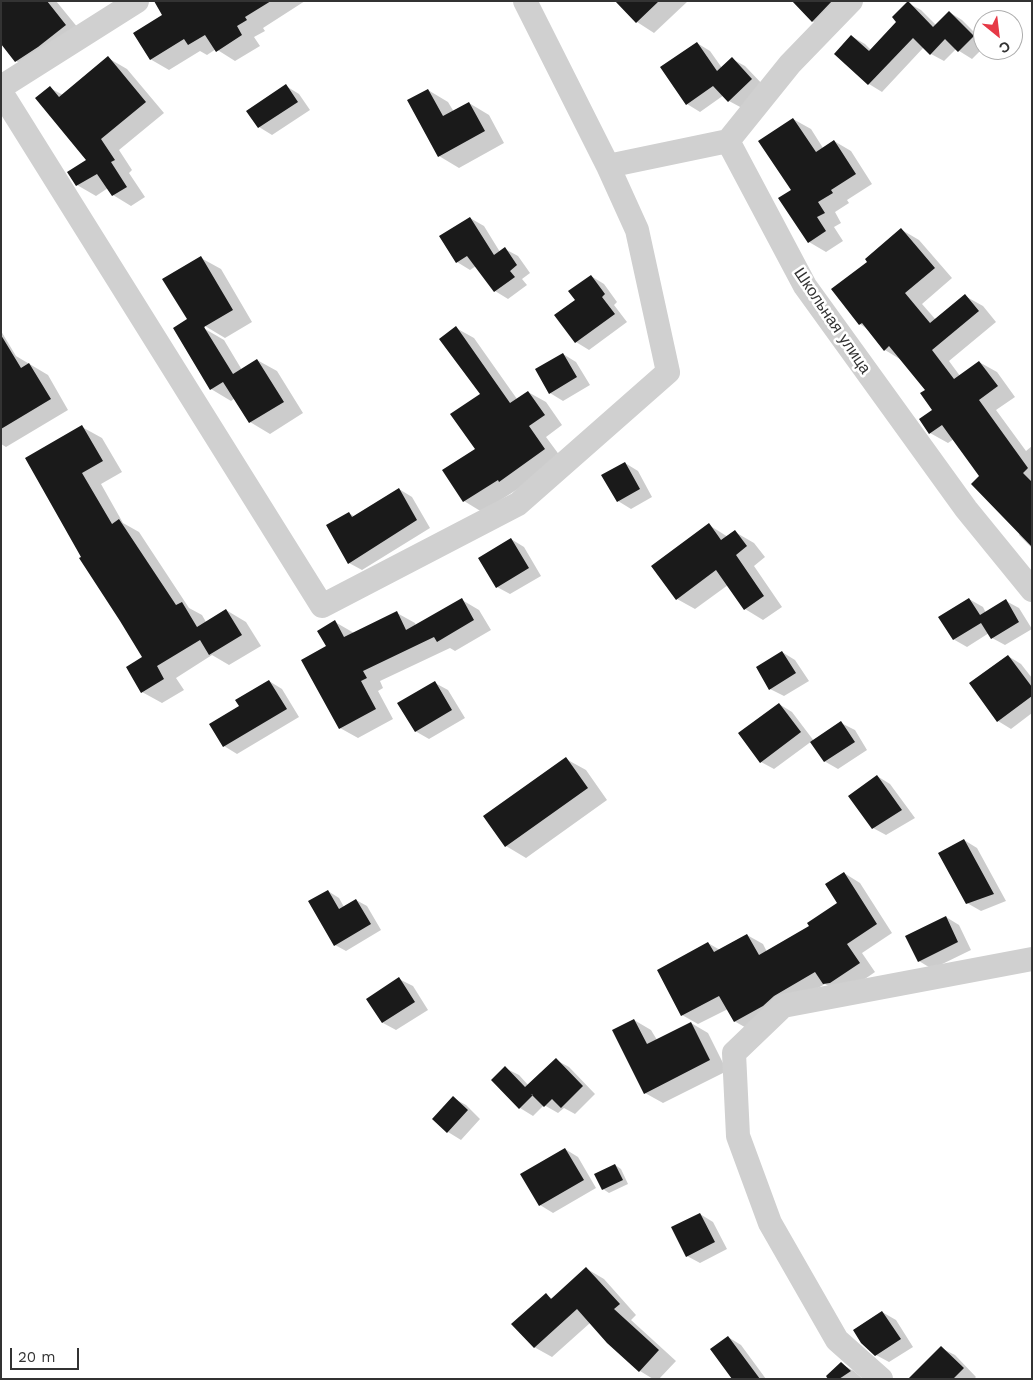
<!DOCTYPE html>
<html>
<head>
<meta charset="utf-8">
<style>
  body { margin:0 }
  #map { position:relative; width:1033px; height:1380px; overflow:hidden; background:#fff; font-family:"Work Sans",sans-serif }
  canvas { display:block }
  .frame { position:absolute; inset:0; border:2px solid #333; pointer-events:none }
  .north { position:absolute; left:973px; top:10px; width:50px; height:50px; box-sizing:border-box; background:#fff; border:1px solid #adadad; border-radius:50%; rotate:151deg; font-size:14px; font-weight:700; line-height:20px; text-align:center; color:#333 }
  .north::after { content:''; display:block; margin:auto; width:18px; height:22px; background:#e63946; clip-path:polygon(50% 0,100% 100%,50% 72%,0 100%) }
  .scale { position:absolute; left:10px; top:1348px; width:69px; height:22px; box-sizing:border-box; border:2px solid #333; border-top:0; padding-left:6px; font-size:15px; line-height:18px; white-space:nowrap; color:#333; -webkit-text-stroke:4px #fff; paint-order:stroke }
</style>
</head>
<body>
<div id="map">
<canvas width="1033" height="1380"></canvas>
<div class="frame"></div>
<div class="north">С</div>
<div class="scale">20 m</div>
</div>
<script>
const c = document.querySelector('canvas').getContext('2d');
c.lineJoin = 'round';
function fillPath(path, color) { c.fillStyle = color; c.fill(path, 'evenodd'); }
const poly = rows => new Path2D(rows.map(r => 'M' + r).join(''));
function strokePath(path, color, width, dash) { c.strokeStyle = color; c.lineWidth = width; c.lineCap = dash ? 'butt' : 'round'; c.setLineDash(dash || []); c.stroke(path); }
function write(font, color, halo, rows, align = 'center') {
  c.font = font + ' "Work Sans",sans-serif'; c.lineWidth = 5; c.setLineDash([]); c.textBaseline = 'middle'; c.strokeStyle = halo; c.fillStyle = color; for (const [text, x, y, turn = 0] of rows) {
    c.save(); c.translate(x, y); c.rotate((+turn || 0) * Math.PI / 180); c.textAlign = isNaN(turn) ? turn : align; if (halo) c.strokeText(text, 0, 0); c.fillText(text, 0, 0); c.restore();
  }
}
fillPath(poly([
  [7,1,56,1,83,34,36,72,16,61],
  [155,1,305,1,263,28,265,31,254,37,260,46,235,61,216,49,207,55,200,51,169,70,150,59,164,15],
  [617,1,688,1,654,33,637,22],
  [799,1,846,1,826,28,812,21],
  [908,3,921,10,936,25,949,12,962,20,983,41,983,48,972,59,956,49,944,61,931,54,924,47,882,92,869,84,836,53,851,36,865,44,872,51,898,22],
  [697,43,710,51,722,68,732,59,745,66,765,87,742,108,729,101,724,95,700,112,687,104],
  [108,58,127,69,164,113,119,150,132,170,129,173,145,197,131,206,113,195,108,188,96,196,77,185,69,173,88,161,50,88,63,95],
  [286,86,299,94,310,110,272,135,259,127,248,111],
  [428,90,448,102,454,112,469,103,489,115,504,143,459,168,439,156,409,101],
  [793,119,811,129,823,148,834,141,851,151,872,184,847,200,849,203,835,212,841,223,834,227,843,241,826,252,809,242,792,191],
  [470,218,484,226,500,252,505,249,518,256,530,273,522,279,527,285,508,299,495,291,476,266,470,270,457,262,441,237],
  [902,230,919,240,952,278,922,304,936,320,965,296,983,306,996,322,949,361,960,376,979,362,997,372,1015,397,996,410,1026,451,1032,446,1032,548,1019,535,1020,533,954,439,948,443,930,433,934,410,927,390,903,361,885,350,867,329,860,324,832,290,868,262],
  [201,258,221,269,252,322,225,338,205,326,205,329,224,340,242,370,257,360,277,371,303,413,270,434,250,422,235,398,231,401,211,389,174,329,189,320],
  [591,276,604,284,617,302,614,305,627,322,589,350,576,342,556,315,576,301],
  [456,328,474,338,517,399,528,392,546,402,562,425,546,437,563,460,482,512,464,501,477,449,481,394],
  [1,331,16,356,48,375,68,410,6,447,1,444],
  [563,354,576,362,590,385,563,401,550,393],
  [82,427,102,438,122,472,101,484,123,523,139,532,189,608,202,615,206,622,226,610,246,622,261,646,229,665,212,655,176,678,184,690,162,703,142,692,144,657,83,557,26,459],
  [625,463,638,471,652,497,631,509,618,501],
  [399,489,412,497,430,528,362,570,349,563,349,513,355,517],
  [709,525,728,537,735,532,754,543,765,557,754,566,782,607,763,620,745,609,728,585,695,609,677,599],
  [511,539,524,547,541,576,510,594,497,587],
  [969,599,983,607,986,613,1006,601,1019,608,1032,629,1005,645,992,638,989,633,967,647,953,639],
  [462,600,479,610,491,630,455,651,450,648,380,681,383,688,378,691,393,719,358,738,340,728,328,647,335,622,354,633,397,613,415,623,416,626],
  [782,652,795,660,809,681,784,696,770,689],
  [1008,656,1021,664,1032,678,1032,713,1011,729,998,721],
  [269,681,282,689,299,717,237,754,224,746,240,707],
  [435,683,448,690,465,718,429,739,415,731],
  [779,704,792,712,814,741,841,723,855,730,867,750,838,769,824,761,812,741,774,769,761,762],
  [566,759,586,770,607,800,526,858,506,846],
  [877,776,890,784,915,818,886,835,873,828],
  [964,840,977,848,1006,901,981,911,967,903],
  [844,873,860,883,892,933,862,953,875,972,846,992,840,993,825,984,790,1004,750,1030,734,1021,728,1009,698,1024,682,1015,708,943,720,950,747,935,763,944,767,952,811,927,839,903],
  [328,891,339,898,344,907,356,900,367,906,381,930,346,951,335,945],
  [946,917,959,925,971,950,932,969,919,961],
  [399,979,413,986,428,1010,396,1030,383,1023],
  [634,1020,651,1030,657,1040,691,1023,708,1033,727,1071,663,1103,645,1093],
  [556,1060,569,1067,595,1094,575,1114,564,1108,558,1113,544,1105,533,1116,520,1108,505,1068,519,1075,529,1086],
  [453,1098,466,1105,480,1119,461,1140,448,1132],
  [565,1149,578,1157,596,1188,553,1213,540,1205],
  [615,1165,621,1169,628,1184,609,1193,603,1189],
  [700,1214,713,1222,727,1249,700,1263,687,1256],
  [587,1269,604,1279,636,1315,631,1320,676,1361,659,1379,653,1379,640,1371,590,1323,552,1357,534,1347,546,1295,553,1299],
  [882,1312,896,1320,913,1347,889,1362,876,1355],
  [728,1337,741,1345,766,1379,734,1379],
  [941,1348,955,1355,976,1377,974,1379,910,1379],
  [841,1364,854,1371,863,1379,825,1379]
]), '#0003');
fillPath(poly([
  [1,1,47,1,66,25,38,47,15,62,1,44],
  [154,1,271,1,245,17,247,20,237,26,242,35,216,52,205,35,188,45,184,39,150,60,133,33,162,15],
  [615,1,659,1,636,23],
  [792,1,832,1,812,22],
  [908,1,933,27,949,11,974,36,958,52,945,39,930,55,913,38,868,85,834,54,851,35,869,51,896,22,892,17],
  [697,42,717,71,732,57,752,79,728,102,713,86,686,105,660,67],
  [108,56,146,102,101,139,115,160,111,162,127,187,112,196,97,174,76,186,67,172,86,160,35,98,50,86,59,97],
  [286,84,298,102,258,128,246,111],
  [428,89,443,116,469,102,485,131,438,157,407,100],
  [793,118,816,152,834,140,856,174,831,190,833,193,818,202,825,213,817,217,826,231,808,243,778,198,791,190,758,141],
  [470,217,494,255,505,247,517,265,510,271,515,277,494,292,467,256,456,263,439,236],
  [901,228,935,268,905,293,930,323,965,294,979,311,932,350,954,379,979,361,998,386,979,400,1028,468,1023,473,1032,482,1032,547,971,484,979,476,942,425,929,434,919,419,932,410,920,393,925,390,889,346,884,351,862,323,859,325,831,289,867,262,865,259],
  [201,256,233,310,204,327,233,374,257,359,284,402,249,423,223,382,210,390,173,328,187,319,162,279],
  [591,275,605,294,602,297,615,314,575,343,554,315,575,300,568,291],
  [456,326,510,403,528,391,545,415,529,426,545,449,499,482,498,480,463,502,442,470,475,449,450,414,480,394,439,339],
  [1,335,21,368,29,363,51,399,1,429],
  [563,353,577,377,549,394,535,369],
  [82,425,103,461,82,473,112,524,119,519,176,605,182,602,197,627,226,609,242,635,209,655,200,640,157,666,164,679,141,693,126,667,142,657,120,621,79,558,81,557,25,458],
  [625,462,640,489,617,502,601,475],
  [399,488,417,520,348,564,326,525,349,512,352,517],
  [709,523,721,540,735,530,747,546,736,555,764,596,744,610,716,570,676,600,651,566],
  [511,538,529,568,496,588,478,558],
  [462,598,474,620,437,642,434,637,363,671,367,678,361,681,376,709,339,729,301,660,326,646,317,631,335,620,344,637,397,611,406,630],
  [969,598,980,615,1006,599,1019,622,991,639,981,623,953,640,938,617],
  [782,651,796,673,769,690,756,667],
  [1008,655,1032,687,1032,696,997,722,969,683],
  [269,680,287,709,223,747,209,724,239,706,235,700],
  [435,681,452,710,415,732,397,703],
  [779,703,801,732,760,763,738,733],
  [841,721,855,742,824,762,810,742],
  [566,757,588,788,505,847,483,816],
  [877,775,902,810,872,829,848,796],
  [964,839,994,894,966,904,938,853],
  [844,872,877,924,847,944,860,963,830,983,823,984,815,972,774,996,763,1006,734,1022,719,996,681,1016,657,970,708,942,714,952,747,934,759,955,809,926,807,923,837,903,825,884],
  [328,890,339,909,356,899,371,924,334,946,308,901],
  [946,916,958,942,918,962,905,936],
  [399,977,415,1002,382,1023,366,999],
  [634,1019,647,1044,691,1022,710,1060,644,1094,612,1030],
  [556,1058,583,1086,561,1108,552,1099,544,1107,531,1094,533,1095,519,1109,491,1080,505,1066,525,1087],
  [453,1096,468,1110,447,1133,432,1119],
  [565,1148,584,1180,539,1206,520,1174],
  [615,1164,623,1180,602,1190,594,1174],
  [700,1213,715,1242,686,1257,671,1227],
  [586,1267,620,1304,614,1309,659,1350,639,1372,607,1343,577,1309,534,1348,511,1324,546,1293,551,1299],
  [882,1311,901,1339,875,1356,861,1343,853,1330],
  [728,1336,760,1379,732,1379,710,1349],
  [941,1346,964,1368,953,1379,908,1379],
  [841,1362,851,1371,839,1379,828,1379,826,1376]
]), '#1a1a1a');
strokePath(poly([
  [1,87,137,1],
  [1,92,322,606,518,504,668,372,637,230,608,166,525,1],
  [728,141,805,286,966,509,1032,590],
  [728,141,790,64,851,1],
  [608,166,728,141],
  [881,1379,837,1340,770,1223,738,1136,734,1053,783,1006,1032,959]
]), '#d0d0d0', 24);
write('16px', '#333', '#fff', [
  ["Школьная улица",832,321,56]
]);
</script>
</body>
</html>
